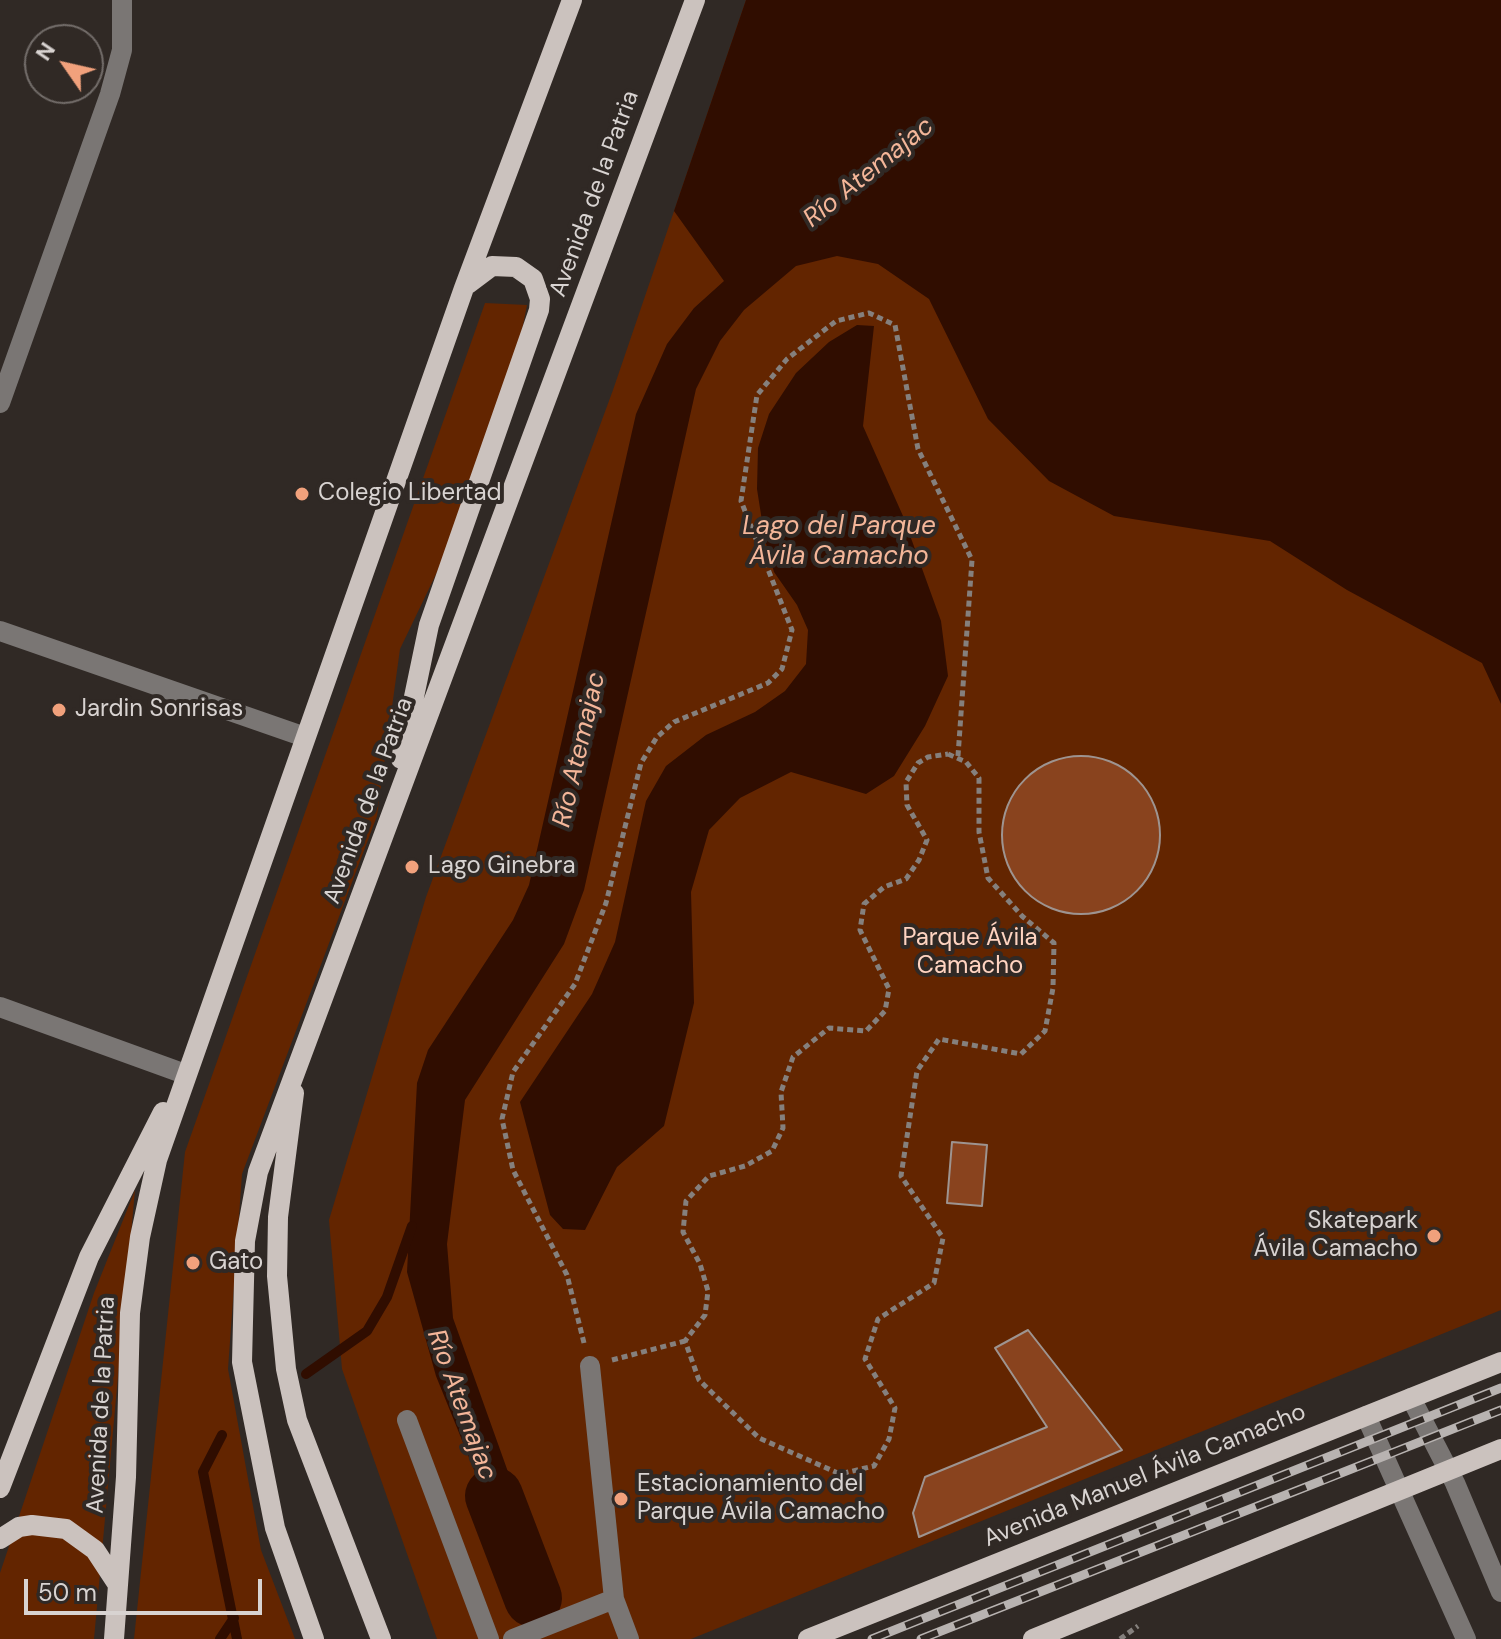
<!DOCTYPE html>
<html>
<head>
<meta charset="utf-8">
<style>
  body { margin:0 }
  #map { position:relative; width:1501px; height:1639px; overflow:hidden; background:#302925; font-family:"DM Sans",sans-serif }
  canvas { display:block }
  .north { position:absolute; left:24px; top:24px; width:80px; height:80px; box-sizing:border-box; background:#302925; border:2px solid #736d6a; border-radius:50%; rotate:304deg; font-size:22px; font-weight:700; line-height:32px; text-align:center; color:#d8d3d1 }
  .north::after { content:''; display:block; margin:auto; width:28px; height:36px; background:#f1a17c; clip-path:polygon(50% 0,100% 100%,50% 72%,0 100%) }
  .scale { position:absolute; left:24px; top:1579px; width:238px; height:36px; box-sizing:border-box; border:4px solid #d8d3d1; border-top:0; padding-left:10px; font-size:24px; line-height:28px; white-space:nowrap; color:#d8d3d1; -webkit-text-stroke:6px #302925; paint-order:stroke }
</style>
</head>
<body>
<div id="map">
<canvas width="1501" height="1639"></canvas>
<div class="north">N</div>
<div class="scale">50 m</div>
</div>
<script>
const c = document.querySelector('canvas').getContext('2d');
c.lineJoin = 'round';
function fillPath(path, color) { c.fillStyle = color; c.fill(path, 'evenodd'); }
const poly = rows => new Path2D(rows.map(r => 'M' + r).join(''));
function strokePath(path, color, width, dash) { c.strokeStyle = color; c.lineWidth = width; c.lineCap = dash ? 'butt' : 'round'; c.setLineDash(dash || []); c.stroke(path); }
function write(font, color, halo, rows, align = 'center') {
  c.font = font + ' "DM Sans",sans-serif'; c.lineWidth = 8; c.setLineDash([]); c.textBaseline = 'middle'; c.strokeStyle = halo; c.fillStyle = color; for (const [text, x, y, turn = 0] of rows) {
    c.save(); c.translate(x, y); c.rotate((+turn || 0) * Math.PI / 180); c.textAlign = isNaN(turn) ? turn : align; if (halo) c.strokeText(text, 0, 0); c.fillText(text, 0, 0); c.restore();
  }
}
fillPath(poly([
  [746,0,1501,0,1501,1310,691,1639,437,1639,342,1369,329,1220,426,897,613,390],
  [485,303,527,305,500,441,400,649,377,816,242,1174,228,1369,261,1550,295,1639,134,1639,185,1152],
  [135,1190,94,1639,0,1639,0,1573,94,1293]
]), '#632500');
fillPath(poly([
  [746,0,1501,0,1501,704,1482,663,1347,590,1270,541,1114,516,1049,481,988,419,929,299,878,264,837,256,796,266,744,310,720,341,696,389,584,890,564,944,465,1100,447,1244,453,1318,537,1553,522,1570,511,1561,436,1376,407,1272,417,1083,428,1050,513,920,529,885,636,414,667,344,694,308,724,281,674,211],
  [857,325,874,326,863,426,903,516,941,621,948,676,925,726,894,776,866,794,791,772,740,798,709,830,691,892,694,1003,664,1126,617,1167,585,1230,563,1229,550,1215,520,1102,592,994,615,942,646,801,666,766,706,735,755,712,785,691,806,664,808,630,797,605,774,572,765,540,757,489,758,448,769,414,796,373,829,342]
]), '#300d00');
strokePath(poly([
  [306,1374,367,1331,387,1297,412,1226],
  [222,1435,203,1472,237,1639],
  [220,1639,234,1618]
]), '#300d00', 10);
strokePath(poly([
  [494,1496,533,1598]
]), '#300d00', 58);
const building = poly([
  '1002 835a79 79 0 1 1 158 0a79 79 0 1 1-158 0Z',
  [952,1142,987,1145,982,1206,947,1203,952,1142],
  [1028,1330,1122,1450,919,1537,913,1513,925,1477,1047,1427,995,1348,1028,1330]
]);
fillPath(building, '#89431e');
strokePath(building, '#9e9490', 2);
strokePath(poly([
  [948,754,966,762,979,778,979,832,988,878,1022,916,1054,943,1053,988,1045,1031,1021,1054,939,1039,917,1071,901,1176,943,1238,934,1283,878,1319,865,1359,895,1408,889,1439,874,1466,840,1474,759,1438,699,1380,685,1341,705,1315,708,1291,700,1264,683,1232,686,1201,709,1176,745,1166,772,1151,783,1128,781,1092,793,1057,829,1028,866,1031,885,1011,889,989,860,930,864,904,884,887,906,879,919,860,927,840,907,805,906,782,918,763,928,757,948,754],
  [584,1343,567,1275,513,1170,502,1119,513,1072,575,984,606,903,641,763,657,737,674,722,768,683,782,669,792,630,741,501,757,395,787,359,836,321,869,313,895,325,918,449,972,560,958,756],
  [612,1360,685,1341],
  [1120,1639,1138,1626]
]), '#85807d', 5, [6, 4]);
strokePath(poly([
  [0,403,110,94,122,50,122,0],
  [0,631,305,737],
  [0,1007,185,1074],
  [1411,1398,1455,1483,1501,1592],
  [1366,1416,1466,1639],
  [407,1420,489,1639],
  [614,1599,629,1639],
  [513,1639,614,1599,590,1366]
]), '#7a7674', 20);
strokePath(poly([
  [401,759,429,625,539,310,540,299,533,279,516,267,492,266,468,284],
  [294,1093,278,1217,277,1276,286,1369,297,1420,381,1639],
  [0,1488,89,1257,163,1112],
  [0,1539,19,1527,32,1525,66,1529,95,1550,118,1585],
  [114,1639,126,1477,130,1313,140,1237,157,1160,464,288,572,0],
  [314,1639,275,1528,242,1362,245,1241,258,1172,695,0],
  [808,1639,1501,1362],
  [1033,1639,1501,1449]
]), '#cbc2be', 20);
const rail = poly([
  [872,1639,1501,1388],
  [921,1639,1501,1410]
]);
strokePath(rail, '#b8b3b1', 9);
strokePath(rail, '#302925', 6, [18]);
for (const [x, y, r, color] of [
  [302,494,8,"#f1a17c"],
  [59,710,8,"#f1a17c"],
  [412,867,8,"#f1a17c"],
  [1434,1236,8,"#f1a17c"],
  [193,1263,8,"#f1a17c"],
  [621,1499,8,"#f1a17c"]
]) { const dot = new Path2D(); dot.arc(x, y, r, 0, 2 * Math.PI); c.fillStyle = color; c.fill(dot); strokePath(dot, '#302925', 3); }
write('24px', '#d8d3d1', '#302925', [
  ["Avenida de la Patria",595,194,-70],
  ["Avenida de la Patria",369,801,-70],
  ["Avenida de la Patria",102,1405,-87],
  ["Avenida Manuel Ávila Camacho",1145,1476,-22]
]);
write('24px', '#d8d3d1', '#302925', [
  ["Colegio Libertad",318,494],
  ["Jardin Sonrisas",75,710],
  ["Lago Ginebra",428,867],
  ["Skatepark",1418,1222,"right"],
  ["Ávila Camacho",1418,1250,"right"],
  ["Gato",209,1263],
  ["Estacionamiento del",637,1485],
  ["Parque Ávila Camacho",637,1513]
], 'left');
write('24px', '#ffd4c1', '#302925', [
  ["Parque Ávila",970,939],
  ["Camacho",970,967]
]);
write('italic 26px', '#f4b699', '#302925', [
  ["Río Atemajac",869,173,-39],
  ["Lago del Parque",839,527],
  ["Ávila Camacho",839,557],
  ["Río Atemajac",580,750,-77],
  ["Río Atemajac",461,1405,70]
]);
</script>
</body>
</html>
